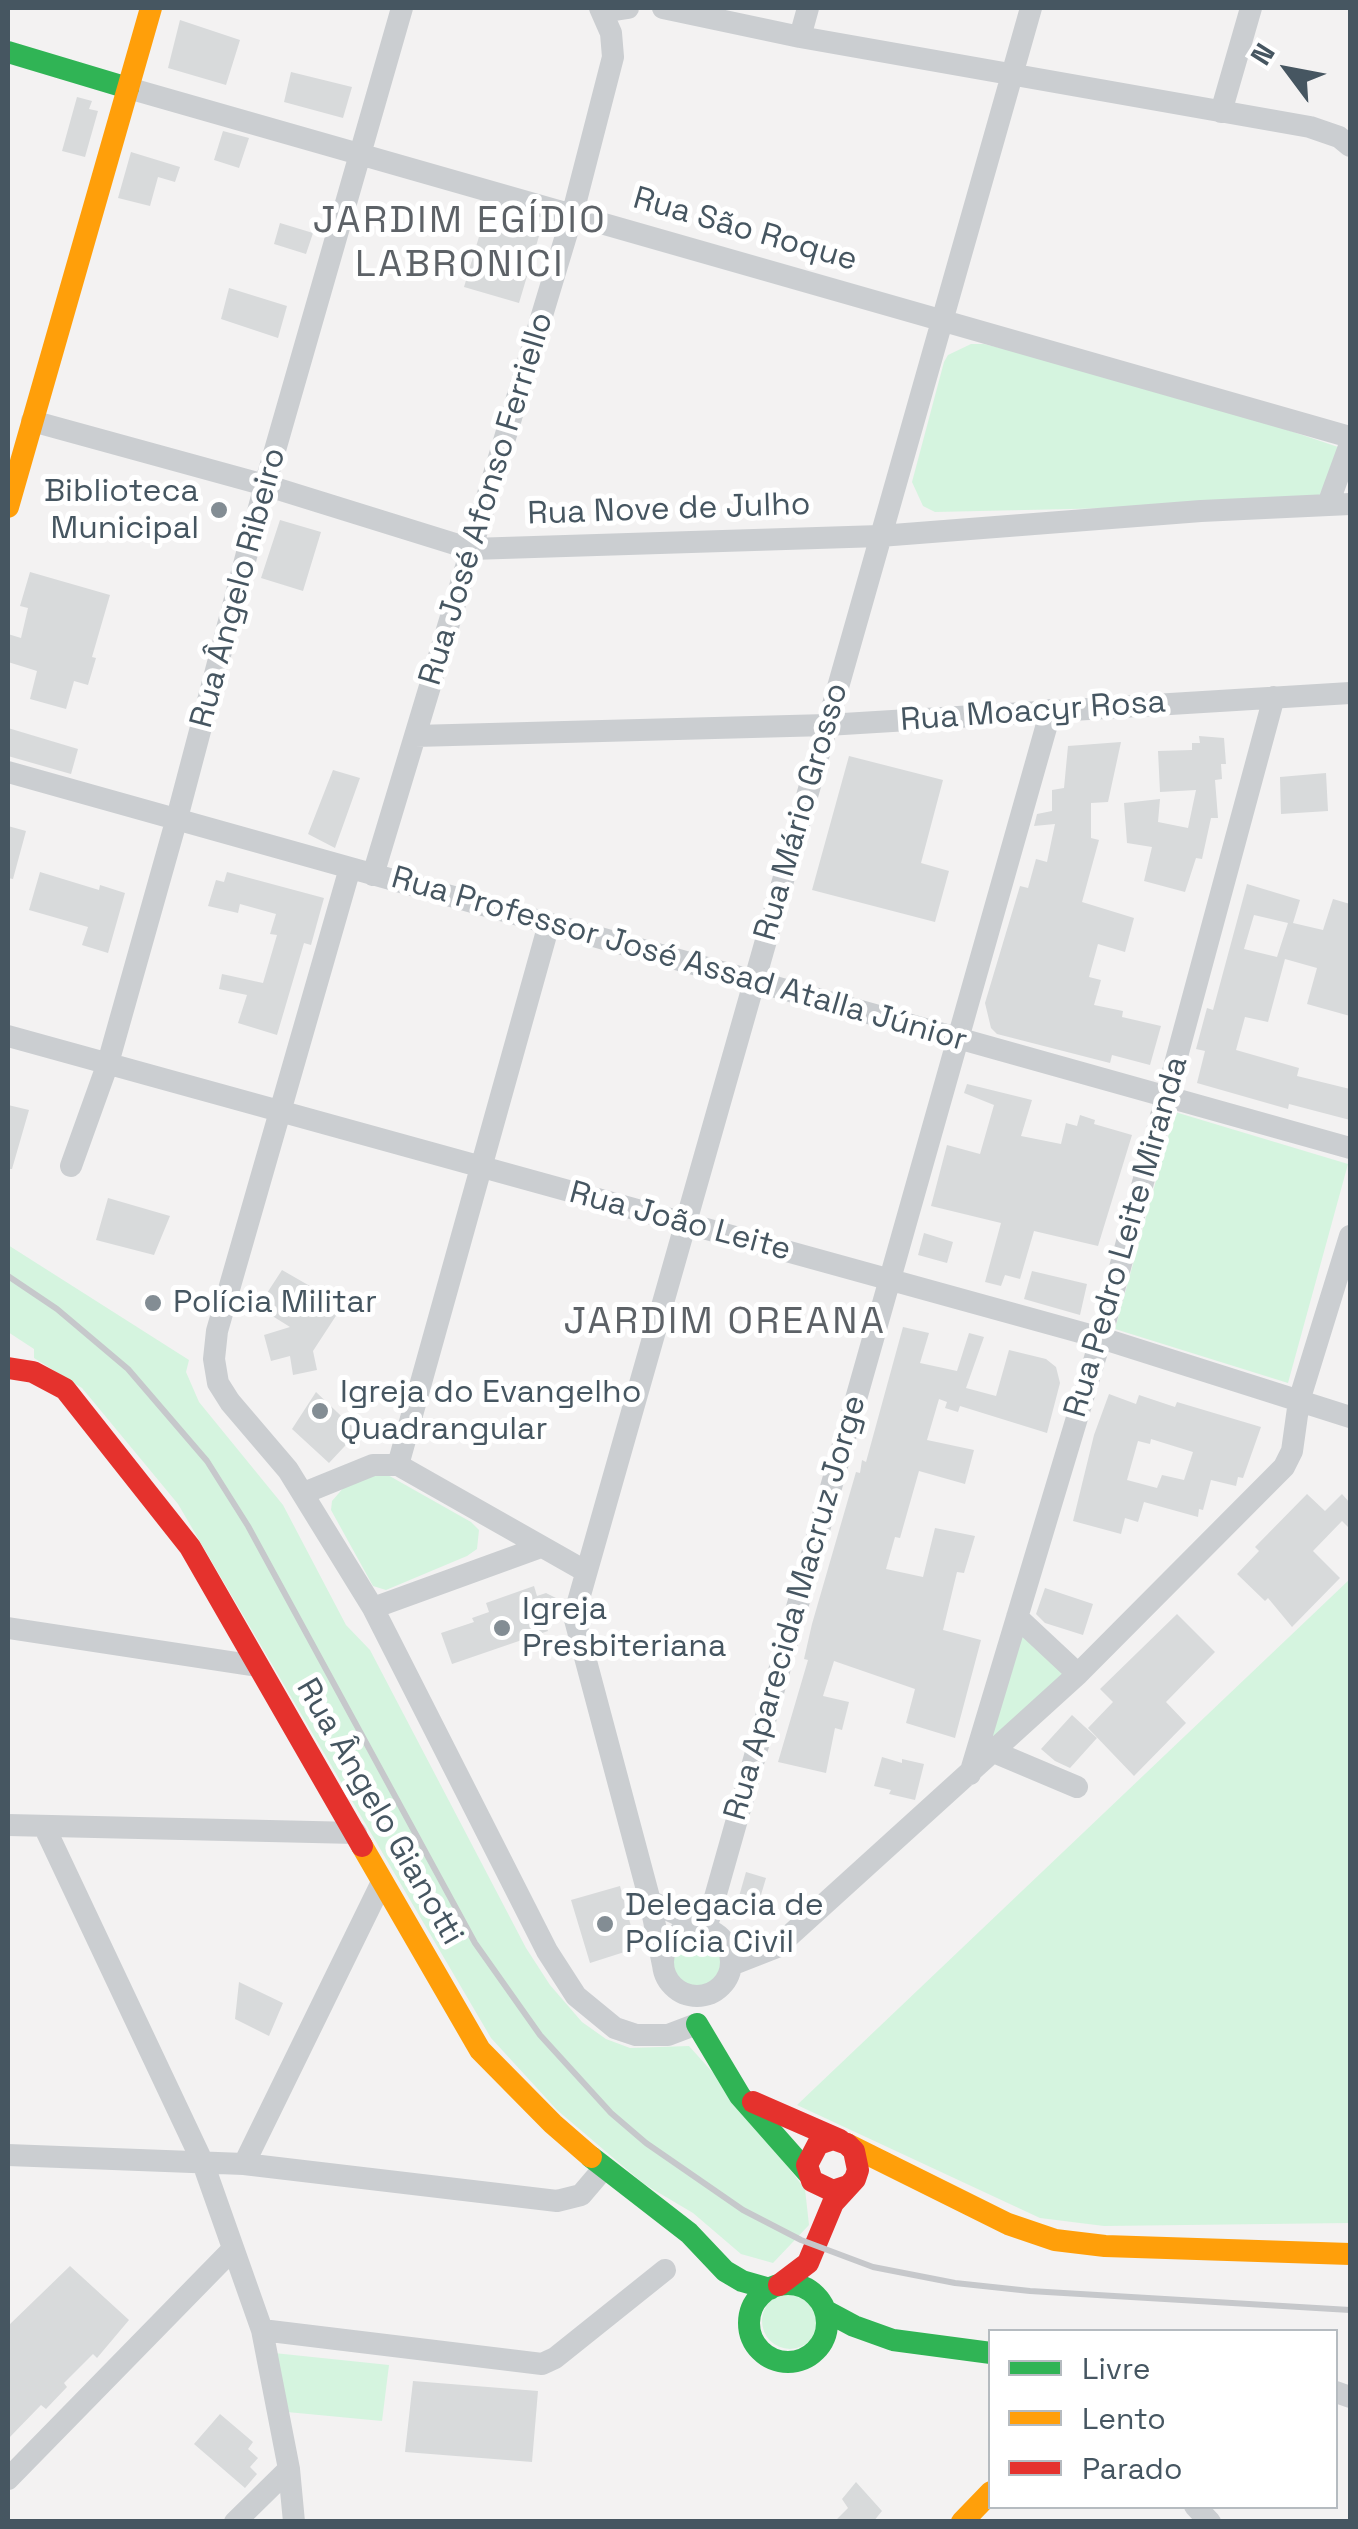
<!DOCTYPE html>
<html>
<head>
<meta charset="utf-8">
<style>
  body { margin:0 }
  #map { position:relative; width:1358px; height:2529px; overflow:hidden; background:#f3f2f2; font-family:"Space Grotesk",sans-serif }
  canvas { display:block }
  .frame { position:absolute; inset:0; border:10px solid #465661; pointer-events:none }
  .legend { position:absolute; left:988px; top:2329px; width:350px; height:180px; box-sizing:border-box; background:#fff; border:2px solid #b5bbc0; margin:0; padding:12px 18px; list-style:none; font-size:30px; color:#465661 }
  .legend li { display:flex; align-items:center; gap:20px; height:50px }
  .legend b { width:50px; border:2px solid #b5bbc0 }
  .north { position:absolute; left:1238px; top:20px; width:100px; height:100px; -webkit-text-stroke:8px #fff; paint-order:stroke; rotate:302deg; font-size:28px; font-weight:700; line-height:40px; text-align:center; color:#465661 }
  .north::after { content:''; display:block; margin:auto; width:35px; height:45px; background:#465661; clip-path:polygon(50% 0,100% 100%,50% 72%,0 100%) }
</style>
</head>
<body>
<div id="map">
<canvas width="1358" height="2529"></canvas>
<div class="frame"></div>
<ul class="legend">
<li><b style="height:12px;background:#30b455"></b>Livre</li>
<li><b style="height:12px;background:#ff9f0a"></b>Lento</li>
<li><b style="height:12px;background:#e5322d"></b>Parado</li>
</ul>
<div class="north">N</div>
</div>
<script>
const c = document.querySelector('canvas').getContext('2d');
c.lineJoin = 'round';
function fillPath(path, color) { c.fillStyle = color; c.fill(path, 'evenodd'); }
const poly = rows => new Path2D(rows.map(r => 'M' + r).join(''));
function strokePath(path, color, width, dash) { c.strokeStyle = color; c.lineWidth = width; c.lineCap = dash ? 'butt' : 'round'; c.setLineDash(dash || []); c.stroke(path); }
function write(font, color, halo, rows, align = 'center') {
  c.font = font + ' "Space Grotesk",sans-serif'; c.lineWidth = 10; c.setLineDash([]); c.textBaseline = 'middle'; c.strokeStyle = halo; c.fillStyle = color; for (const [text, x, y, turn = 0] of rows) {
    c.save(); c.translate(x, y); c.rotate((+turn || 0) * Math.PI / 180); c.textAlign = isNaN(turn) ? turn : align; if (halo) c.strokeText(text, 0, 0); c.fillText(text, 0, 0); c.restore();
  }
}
fillPath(poly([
  [971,344,984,344,1157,386,1341,448,1319,496,1205,506,935,512,923,506,912,482,944,362,948,355],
  [1175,1112,1348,1164,1288,1383,1115,1329],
  [8,1245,189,1360,186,1372,199,1402,283,1505,346,1625,370,1650,526,1948,550,1985,582,2022,606,2039,630,2048,689,2046,724,2085,805,2189,809,2225,773,2263,741,2254,693,2213,644,2184,557,2110,491,2038,178,1504,82,1388,34,1358,34,1349,8,1332],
  [386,1474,471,1522,479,1530,477,1549,467,1556,386,1590,373,1586,331,1510,332,1501,345,1486,373,1475],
  [1350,1579,1350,2223,1104,2226,1040,2218,797,2105],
  [1020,1631,1066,1673,985,1748],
  '670 1964a26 26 0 1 1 52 0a26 26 0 1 1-52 0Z',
  '762 2321a28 28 0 1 1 56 0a28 28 0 1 1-56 0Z',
  [274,2353,389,2365,382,2421,287,2412]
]), '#d5f4df');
fillPath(poly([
  [180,20,240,40,226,85,168,68],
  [291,72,352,87,343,118,284,102],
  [77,97,92,101,89,109,98,111,85,157,62,151],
  [223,131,249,138,239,168,214,160],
  [131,152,180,167,175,182,158,177,150,206,118,198],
  [484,220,539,236,519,303,464,287],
  [280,223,313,233,306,254,274,244],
  [229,288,287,306,278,338,221,319],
  [280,520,321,532,303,591,261,578],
  [30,572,110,595,92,657,96,658,88,685,74,681,66,709,30,699,37,671,8,662,8,634,21,638,28,608,20,606],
  [8,728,78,749,71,774,8,756],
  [1199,736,1224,738,1226,764,1221,764,1222,779,1215,780,1218,818,1211,818,1202,859,1196,858,1185,892,1144,881,1152,847,1127,843,1124,803,1160,799,1158,822,1188,828,1196,790,1160,792,1158,751,1192,750,1192,743,1200,743],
  [1121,742,1108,802,1091,803,1091,838,1099,840,1082,902,1134,918,1125,952,1098,944,1089,977,1101,980,1094,1005,1123,1011,1122,1017,1161,1026,1150,1065,1112,1055,1110,1063,997,1034,991,1028,985,1003,1020,886,1028,888,1036,859,1047,862,1055,824,1034,826,1037,814,1052,811,1052,790,1064,788,1068,746],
  [849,756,943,780,921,863,949,871,935,922,812,890],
  [333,770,360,778,335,848,308,834],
  [1326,773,1328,811,1281,814,1280,777],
  [8,826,26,831,13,879,8,878],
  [40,872,99,890,100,885,125,893,108,953,82,945,88,927,29,910],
  [227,872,324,898,311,945,304,943,277,1035,238,1023,247,995,219,989,222,974,263,983,277,935,270,934,276,914,240,904,238,913,208,906,216,880,224,882],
  [1247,884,1300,900,1293,923,1323,930,1333,899,1350,904,1350,1016,1307,1004,1317,968,1285,959,1268,1022,1245,1017,1236,1050,1299,1068,1297,1076,1350,1089,1350,1120,1289,1104,1288,1109,1197,1083,1205,1051,1196,1049,1207,1008,1213,1010],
  [1254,915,1288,923,1277,957,1244,949],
  [967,1084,1032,1100,1021,1136,1061,1144,1066,1123,1077,1126,1080,1115,1095,1120,1094,1124,1132,1135,1098,1246,1034,1231,1020,1279,1005,1275,1001,1286,985,1282,1001,1223,931,1206,947,1145,980,1154,994,1105,964,1093],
  [8,1105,29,1110,12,1169,8,1169],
  [108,1198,170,1216,154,1255,96,1240],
  [924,1233,953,1242,947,1263,918,1255],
  [282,1270,343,1305,313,1351,317,1370,293,1375,290,1356,271,1361,264,1335,290,1327,258,1307],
  [1032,1271,1087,1284,1080,1315,1024,1299],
  [903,1327,929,1333,920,1363,957,1371,969,1333,984,1337,966,1388,996,1396,1009,1350,1046,1359,1056,1367,1060,1383,1047,1433,960,1406,958,1412,945,1408,947,1402,939,1399,927,1440,974,1450,965,1484,919,1471,900,1538,895,1537,886,1569,923,1577,935,1528,975,1536,964,1573,957,1572,943,1630,981,1640,955,1738,906,1723,915,1689,834,1661,823,1696,849,1702,842,1730,835,1728,826,1773,778,1762,808,1660,804,1659,812,1624,856,1472,860,1473,862,1460,866,1462],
  [316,1392,358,1432,329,1463,292,1429],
  [1109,1394,1136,1404,1139,1395,1175,1407,1177,1402,1261,1427,1243,1478,1238,1477,1236,1486,1211,1480,1203,1510,1199,1509,1198,1517,1144,1502,1138,1522,1125,1518,1121,1534,1073,1521,1094,1435],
  [1151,1439,1193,1452,1184,1480,1162,1475,1157,1488,1127,1480,1138,1441,1150,1444],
  [1307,1494,1325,1511,1342,1494,1350,1503,1350,1529,1342,1521,1313,1551,1340,1578,1292,1627,1268,1598,1265,1601,1237,1574,1259,1551,1255,1547],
  [534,1586,537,1596,546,1593,556,1598,560,1609,557,1620,546,1624,548,1631,452,1664,441,1633,474,1622,472,1618,489,1612,486,1603],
  [1045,1588,1093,1604,1083,1635,1045,1623,1036,1614],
  [1177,1614,1215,1652,1166,1702,1186,1723,1134,1776,1088,1728,1113,1702,1100,1689],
  [1072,1715,1097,1738,1070,1768,1055,1761,1041,1749],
  [882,1757,902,1763,902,1759,924,1764,915,1800,889,1794,891,1790,874,1786],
  [746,1872,766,1878,758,1905,738,1900],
  [620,1886,637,1948,590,1963,571,1900],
  [239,1982,283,2003,269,2036,235,2019],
  [70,2266,129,2320,97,2358,93,2354,64,2383,67,2387,46,2409,41,2405,8,2439,8,2326],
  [413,2381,538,2391,532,2462,405,2452],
  [220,2414,253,2442,248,2449,258,2458,250,2467,257,2474,245,2488,194,2444],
  [856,2482,882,2511,873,2522,834,2522,848,2508,842,2499]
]), '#d8dadb');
strokePath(poly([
  [663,8,800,37,1310,127,1339,137,1350,146],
  [602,12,628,8],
  [800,37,808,8],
  [128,88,1350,437],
  [1221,112,1251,8],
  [32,421,265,485,471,549,880,536,1201,511,1350,504],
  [1328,504,1350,444],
  [415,736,827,725,1350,693],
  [8,772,1350,1148],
  [350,868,217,1331,214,1359,218,1383,230,1402,288,1470,373,1608,547,1951,576,1996,615,2028,636,2035,668,2035,697,2024],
  [373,875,572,216,613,57,611,33,600,8],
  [8,1036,1101,1338,1350,1417],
  [71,1166,108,1063,177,818,265,485,402,8],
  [398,1465,549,924],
  [304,1493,373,1465,398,1465,585,1571],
  [373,1608,541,1547],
  [1017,1617,1078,1674],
  [8,1628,257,1666],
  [994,1752,1077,1787],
  [970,1774,1101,1338,1274,697],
  [8,1825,356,1833],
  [44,1826,203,2163,262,2330,289,2469,294,2522],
  [650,1901,679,1915,691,1928],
  '663 1962a34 34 0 1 1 68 0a34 34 0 1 1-68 0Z',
  [706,1929,1051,710],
  [663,1965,650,1901,574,1616,1031,8],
  [731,1965,777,1947,1078,1674,1284,1467,1292,1451,1299,1401,1350,1236],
  [8,2155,244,2164,557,2201,581,2195,604,2168],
  [244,2164,382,1882],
  [262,2330,542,2364,555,2358,665,2270],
  [1336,2392,1350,2397],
  [8,2479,233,2249],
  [1195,2506,1210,2522],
  [235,2522,289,2469]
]), '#cbced1', 22);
strokePath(poly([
  [8,52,128,88],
  [697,2024,740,2096,808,2173],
  [591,2157,689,2233,725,2271,742,2281,770,2289],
  '749 2323a39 39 0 1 1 78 0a39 39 0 1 1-78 0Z',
  [826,2311,854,2326,893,2340,991,2353]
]), '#30b455', 22);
strokePath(poly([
  [8,507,151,8],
  [362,1846,480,2050,553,2124,591,2157],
  [847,2144,1008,2224,1055,2240,1105,2246,1350,2254],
  [962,2522,991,2492]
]), '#ff9f0a', 22);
strokePath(poly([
  [8,1368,33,1372,65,1389,190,1547,362,1846],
  [753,2102,840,2140],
  [779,2285,808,2263,833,2203,855,2179,858,2170,854,2151,847,2144,833,2139,818,2144,807,2165,812,2181,833,2191,848,2186]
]), '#e5322d', 22);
strokePath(poly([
  [8,1276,57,1309,128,1369,207,1461,248,1526,475,1943,540,2035,611,2113,646,2143,743,2210,801,2240,873,2267,955,2283,1030,2291,1350,2310]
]), '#c6c8cb', 6);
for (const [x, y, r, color] of [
  [219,510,10,"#838d94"],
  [153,1303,10,"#838d94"],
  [320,1411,10,"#838d94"],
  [502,1628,10,"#838d94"],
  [605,1924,10,"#838d94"]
]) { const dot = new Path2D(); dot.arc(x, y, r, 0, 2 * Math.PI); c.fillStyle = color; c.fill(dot); strokePath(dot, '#fff', 4); }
write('32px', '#465661', '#fff', [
  ["Rua São Roque",745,230,16],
  ["Rua José Afonso Ferriello",487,499,-73],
  ["Rua Nove de Julho",669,510,-2],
  ["Rua Ângelo Ribeiro",239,588,-75],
  ["Rua Moacyr Rosa",1033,712,-4],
  ["Rua Mário Grosso",802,812,-74],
  ["Rua Professor José Assad Atalla Júnior",679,960,16],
  ["Rua João Leite",680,1222,15],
  ["Rua Pedro Leite Miranda",1127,1237,-74],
  ["Rua Aparecida Macruz Jorge",796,1608,-74],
  ["Rua Ângelo Gianotti",379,1812,60]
]);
write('32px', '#465661', '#fff', [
  ["Biblioteca",199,492,"right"],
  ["Municipal",199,529,"right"],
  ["Polícia Militar",173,1303],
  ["Igreja do Evangelho",340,1393],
  ["Quadrangular",340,1430],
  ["Igreja",522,1610],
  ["Presbiteriana",522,1647],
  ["Delegacia de",625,1906],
  ["Polícia Civil",625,1943]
], 'left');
c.letterSpacing = '2.5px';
write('38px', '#5d6267', '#fff', [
  ["JARDIM EGÍDIO",460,222],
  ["LABRONICI",460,266],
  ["JARDIM OREANA",725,1323]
]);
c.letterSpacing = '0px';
</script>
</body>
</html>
